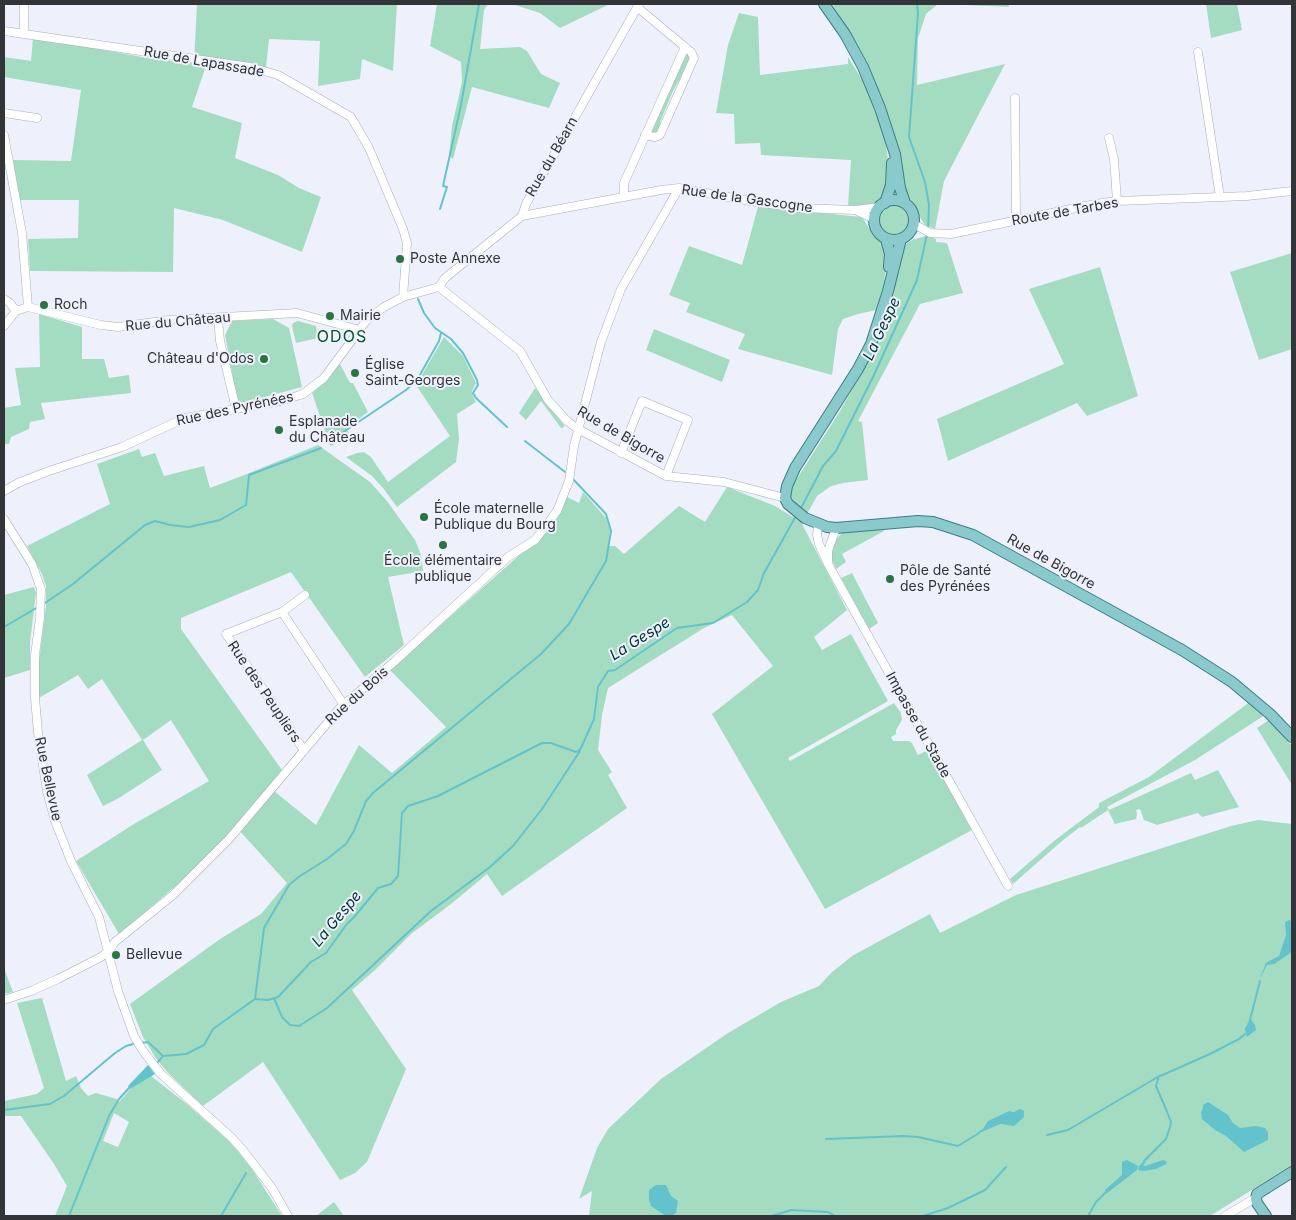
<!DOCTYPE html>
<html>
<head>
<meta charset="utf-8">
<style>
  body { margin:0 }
  #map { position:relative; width:1296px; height:1220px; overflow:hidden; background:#eef1fb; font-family:Inter,sans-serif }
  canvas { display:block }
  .frame { position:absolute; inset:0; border:5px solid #333438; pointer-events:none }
</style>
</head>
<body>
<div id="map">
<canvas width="1296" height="1220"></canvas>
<div class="frame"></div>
</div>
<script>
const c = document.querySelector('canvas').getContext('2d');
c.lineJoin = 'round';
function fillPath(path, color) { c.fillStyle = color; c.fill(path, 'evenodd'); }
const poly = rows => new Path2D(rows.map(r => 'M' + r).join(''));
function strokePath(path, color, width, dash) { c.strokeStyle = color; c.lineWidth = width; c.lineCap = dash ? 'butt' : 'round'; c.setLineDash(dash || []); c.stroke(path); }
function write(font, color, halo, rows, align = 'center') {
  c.font = font + ' Inter,sans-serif'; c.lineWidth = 4; c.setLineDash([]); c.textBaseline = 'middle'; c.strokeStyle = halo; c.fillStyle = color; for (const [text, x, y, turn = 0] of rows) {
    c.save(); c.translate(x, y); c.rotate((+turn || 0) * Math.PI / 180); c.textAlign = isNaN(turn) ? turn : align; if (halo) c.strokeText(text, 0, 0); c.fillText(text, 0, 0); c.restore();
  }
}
fillPath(poly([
  [197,4,397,4,393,71,362,59,360,79,318,86,320,41,269,39,265,76,233,68,206,66,192,107,242,123,235,158,278,175,299,188,321,197,302,252,223,220,174,208,173,272,30,271,28,239,78,238,79,200,19,200,13,160,71,161,81,90,4,77,4,57,31,61,33,37,153,59,194,63],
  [437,4,488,4,484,10,480,49,520,47,527,51,541,74,560,83,549,108,472,87,453,159,449,156,452,126,462,82,461,62,430,46],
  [512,4,610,4,560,28,540,13],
  [833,4,938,4,926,14,918,38,917,85,1005,64,944,181,935,229,925,225,920,217,916,206,905,193,901,169,889,118,864,56,834,7],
  [944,4,1008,4,1009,7],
  [1206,4,1237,4,1242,30,1211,38],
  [739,13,758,17,760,75,848,64,848,57,863,81,877,112,886,144,888,160,888,183,882,199,871,205,848,206,851,160,761,155,760,143,735,144,734,114,716,113,728,45],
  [687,53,692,57,673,91,660,122,663,124,658,133,655,135,649,132,666,96,668,96,684,54],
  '879 220a16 16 0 1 1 32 0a16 16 0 1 1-32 0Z',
  [758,207,862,217,874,236,881,242,886,251,887,263,883,288,876,310,858,314,843,319,838,329,832,375,738,349,745,334,686,312,690,303,669,295,689,246,742,265],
  [926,236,936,239,936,242,947,243,963,293,920,304,858,421,862,422,868,480,843,483,831,486,817,496,807,514,795,504,791,497,791,488,840,411,870,358,889,306,903,246,912,240],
  [1292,253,1292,349,1259,360,1230,272],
  [1100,267,1138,396,1087,416,1077,403,948,461,937,419,1064,364,1029,289],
  [39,314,82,327,82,359,104,359,109,378,129,375,131,393,41,403,45,419,30,422,29,429,11,437,9,444,4,444,4,408,21,405,15,368,40,367],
  [273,319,289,328,302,387,242,403,237,400,225,335,232,321],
  [298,321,316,326,318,338,296,343,292,326,293,323],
  [654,329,730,360,722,382,646,350],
  [444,337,463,356,476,383,472,391,473,396,476,402,457,414,459,439,456,462,397,507,383,488,372,476,346,457,357,453,364,452,371,457,388,482,450,436,416,385],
  [340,364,350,383,353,383,368,412,346,428,349,433,339,442,331,446,323,437,325,431,312,393],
  [535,388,564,425,564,427,561,428,541,401,526,420,519,413],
  [318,445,370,482,387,501,415,540,421,555,423,571,388,577,404,645,365,677,291,572,181,618,181,629,282,770,269,787,316,825,359,745,392,773,446,727,390,670,524,551,537,543,561,512,567,497,579,503,583,492,606,518,610,530,608,546,615,546,624,554,679,506,705,522,727,487,775,506,801,522,847,610,814,637,822,650,851,634,888,701,788,758,790,761,894,703,901,713,902,720,896,730,896,734,891,737,893,741,909,741,912,743,918,755,928,750,972,830,825,909,712,714,773,666,732,615,704,628,608,688,602,715,598,750,612,772,608,775,627,808,502,896,487,874,451,904,411,934,375,970,352,990,406,1069,367,1162,355,1173,340,1180,263,1062,203,1106,168,1073,155,1057,143,1037,130,1004,220,939,261,914,287,883,237,828,179,883,119,934,76,861,134,824,209,781,171,720,143,740,162,770,119,798,103,806,87,775,142,740,102,679,88,689,78,675,39,698,38,670,46,606,46,586,42,574,27,546,110,504,97,464,139,449,142,457,155,453,164,476,204,466,210,488,242,476],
  [882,527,884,531,842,554,846,562,836,569,832,560,832,551,836,540,842,533],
  [852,573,878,623,869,629,841,578],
  [34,587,36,593,30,642,30,670,4,678,4,595],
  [1251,701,1265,715,1195,760,1107,807,1109,810,1191,773,1195,780,1218,770,1239,807,1202,817,1198,813,1157,825,1144,820,1140,809,1136,810,1137,814,1136,819,1115,824,1108,810,1081,828,1080,827,1062,841,1013,884,1010,879,1054,841,1099,807,1099,803,1149,777],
  [1269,720,1292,746,1292,785,1257,728],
  [1258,820,1292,824,1292,1165,1210,1216,589,1216,592,1191,579,1199,597,1148,608,1129,661,1079,728,1033,781,1002,819,986,831,973,852,956,872,945,930,914,940,933,1016,895,1231,826],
  [4,968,13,992,4,994],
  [42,998,66,1081,76,1076,81,1088,88,1096,96,1093,117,1099,119,1102,133,1086,151,1076,188,1105,230,1142,252,1169,282,1216,55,1216,67,1186,54,1164,21,1116,4,1116,4,1101,37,1094,44,1088,17,1003],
  [114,1113,129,1122,118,1147,103,1141],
  [334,1202,344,1216,316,1216]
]), '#a4dcc1');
fillPath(poly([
  [1289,920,1292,921,1292,952,1274,964,1267,965,1259,981,1266,963,1279,956,1286,935,1285,922],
  [1250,1018,1255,1025,1256,1030,1247,1037,1245,1029],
  [148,1065,155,1074,130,1089,129,1088,128,1086],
  [1208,1102,1228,1115,1233,1123,1240,1128,1256,1126,1265,1128,1268,1132,1268,1140,1244,1152,1226,1136,1215,1130,1202,1119,1201,1112,1203,1108,1203,1105],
  [1020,1109,1024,1111,1024,1117,1014,1126,1000,1124,979,1133,979,1131,983,1129,988,1121,1009,1111,1014,1112],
  [1127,1160,1138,1166,1137,1170,1106,1194,1105,1190,1122,1175,1122,1162],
  [1163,1160,1167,1162,1166,1164,1156,1169,1143,1171,1138,1170,1139,1166,1144,1161,1146,1162,1143,1165,1145,1166],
  [656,1185,666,1185,671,1196,678,1201,676,1213,671,1216,666,1216,651,1206,649,1200,649,1190]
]), '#63c3cd');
strokePath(poly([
  [917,4,918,13,909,137,925,182,929,205,928,230],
  [440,209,447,187,443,186,461,105,479,4],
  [418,299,424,313,435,328,451,339,463,353,477,380,478,385,473,393,476,398,507,427],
  [330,441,406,390,417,380,439,341,441,333],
  [525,441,565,472],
  [800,510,823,466,836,451,874,375,917,280,927,234],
  [42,605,73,584,145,525,155,521,170,525,189,527,220,520,246,505,249,475,321,448],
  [4,627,38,607],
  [274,998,282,1017,290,1025,299,1026,327,1008,431,911,490,867,513,846,542,809,580,751],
  [255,999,264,928,289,885,300,876,327,859,346,844,354,831,366,801,373,793,541,654,569,624,606,561,611,531,606,514,572,478],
  [1250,1020,1260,981],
  [141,1043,148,1042,163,1056],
  [157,1063,163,1056,186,1054,204,1045,213,1029,255,999,268,1000,278,997,311,962,326,953,346,925,355,916,378,888,391,884,398,876,402,813,408,806,438,796,542,743,551,743,576,752,580,750,594,719,598,687,608,671,615,670,677,628,713,623,747,602,758,590,764,573,796,516],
  [4,1110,50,1104,64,1096,115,1053,126,1046,137,1043],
  [1047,1135,1068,1130,1156,1078,1212,1053,1239,1039,1245,1034],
  [826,1139,903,1136,918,1137,958,1146,979,1133],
  [1144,1161,1166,1139,1170,1127,1171,1122,1168,1114,1156,1086,1159,1076],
  [69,1216,109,1116,119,1099,129,1088],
  [221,1216,246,1173],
  [772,1216,791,1210,828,1212,835,1216],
  [923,1216,948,1208,985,1190,1006,1167],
  [1088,1216,1096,1202,1106,1192]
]), '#63c3cd', 2);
const minor = poly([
  [24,4,24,33],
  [637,7,691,52,694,58,660,135,655,137,645,135],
  [4,31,250,67,278,75,351,117,369,148,403,229,407,243,403,297],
  [1198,52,1220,197],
  [1015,98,1016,220],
  [4,113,37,118],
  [4,135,22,233,28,307],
  [1109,138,1114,159,1117,201],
  [624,197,624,183,685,47],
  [522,216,661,190,679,188,761,203,800,208,855,210],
  [874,219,855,210,880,207],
  [914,224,930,233,951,234,1095,204,1117,201,1247,196,1292,191],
  [439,287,520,351,548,400,567,421,578,429,666,476,724,482,785,498],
  [439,287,445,278,522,216,526,204,639,4],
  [4,299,10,303,16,311],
  [218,318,220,341,236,409],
  [4,326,16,311,28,307,101,325,118,327,169,320,297,313,360,330],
  [621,453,642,401,688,420,666,476],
  [4,491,20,482,49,471,122,447,185,418,281,401,303,394,324,378,366,321,384,307,403,297,439,287],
  [4,519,32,564,41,589,40,618,35,655,35,698,38,733,47,791,55,821,71,861,99,917,118,991,134,1036,143,1051,161,1074,231,1137,242,1149,272,1188,288,1216],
  [818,525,817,535,819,544,828,564,828,551,836,528],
  [828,564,1008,886],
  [282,612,305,595],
  [303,749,226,634,282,612,344,705],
  [4,1000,31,991,58,979,101,957,108,952,115,942,173,895,229,839,340,708,394,662,508,557,535,540,557,511,569,481,574,446,601,342,621,289,679,188],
  [1225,1216,1252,1200,1256,1199]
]);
const major = poly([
  [824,4,845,34,863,67,880,108,895,154,900,188,905,203],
  '874 220a20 20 0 1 1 40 0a20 20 0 1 1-40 0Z',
  [885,203,891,185,892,163],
  [886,239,890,254,889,267],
  [901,239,888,291,871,344,858,369,795,468,787,486,785,498,788,504,805,518,827,527,836,528,918,521,933,522,973,535,1182,650,1232,682,1270,714,1292,737],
  [1266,1216,1257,1203,1256,1199,1257,1194,1292,1172]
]);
strokePath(minor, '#aaadb6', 9);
strokePath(major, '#397e83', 12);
strokePath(minor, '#fff', 8);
strokePath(major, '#8acacd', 10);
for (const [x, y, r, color] of [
  [400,259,5,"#297442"],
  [44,305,5,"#297442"],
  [330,316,5,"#297442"],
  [264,359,5,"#297442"],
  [355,373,5,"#297442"],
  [279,430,5,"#297442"],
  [424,517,5,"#297442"],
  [443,545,5,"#297442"],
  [890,579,5,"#297442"],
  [116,955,5,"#297442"]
]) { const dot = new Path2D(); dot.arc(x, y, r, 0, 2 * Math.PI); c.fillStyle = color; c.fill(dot); strokePath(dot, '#eef1fb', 2); }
write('14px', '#333438', '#eef1fb', [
  ["Rue de Lapassade",204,62,10],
  ["Rue du Béarn",552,157,-60],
  ["Rue de la Gascogne",747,199,8],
  ["Route de Tarbes",1065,212,-10],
  ["Rue du Château",178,322,-5],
  ["Rue des Pyrénées",235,409,-12],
  ["Rue de Bigorre",621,435,30],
  ["Rue de Bigorre",1051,562,29],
  ["Rue des Peupliers",264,692,56],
  ["Rue du Bois",357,696,-42],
  ["Impasse du Stade",918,725,61],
  ["Rue Bellevue",48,779,78]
]);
write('14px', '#333438', '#eef1fb', [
  ["Poste Annexe",410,259],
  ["Roch",54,305],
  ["Mairie",340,316],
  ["Château d'Odos",254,359,"right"],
  ["Église",365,365],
  ["Saint-Georges",365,381],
  ["Esplanade",289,422],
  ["du Château",289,438],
  ["École maternelle",434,509],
  ["Publique du Bourg",434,525],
  ["École élémentaire",443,561,"center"],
  ["publique",443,577,"center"],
  ["Pôle de Santé",900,571],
  ["des Pyrénées",900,587],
  ["Bellevue",126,955]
], 'left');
write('italic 15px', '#023337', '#eef1fb', [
  ["La Gespe",882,329,-65],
  ["La Gespe",640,639,-32],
  ["La Gespe",337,919,-50]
]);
c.letterSpacing = '1px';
write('16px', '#0a5428', '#eef1fb', [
  ["ODOS",342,337]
]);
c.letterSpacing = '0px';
</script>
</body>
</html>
